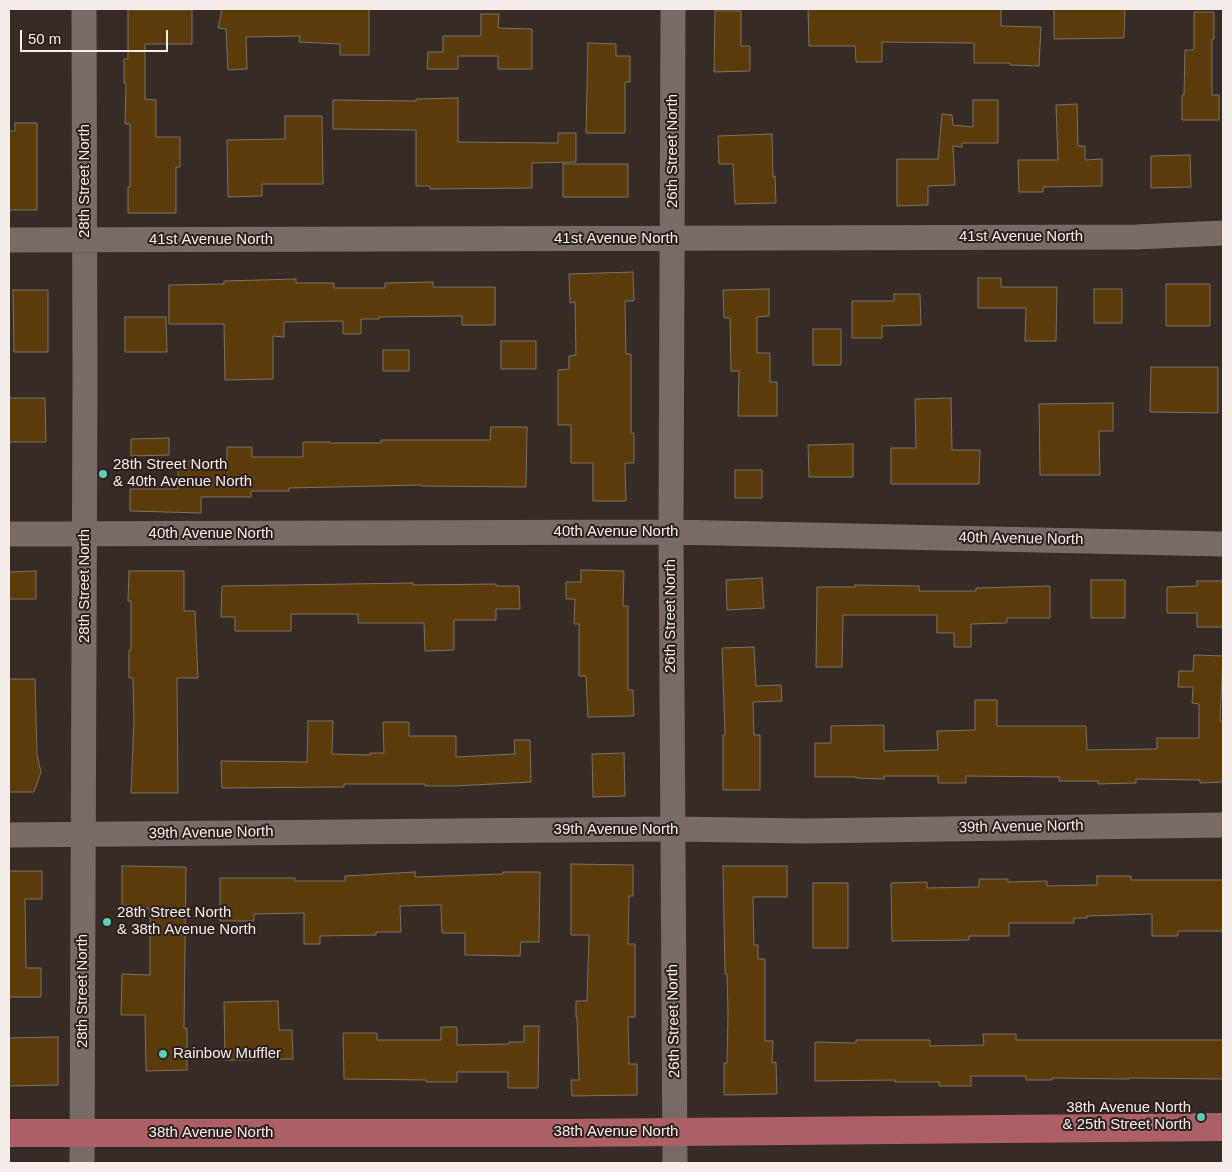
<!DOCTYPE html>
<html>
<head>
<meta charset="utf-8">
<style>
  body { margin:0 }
  #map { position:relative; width:1232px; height:1172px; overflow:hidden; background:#372b26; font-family:Arial,sans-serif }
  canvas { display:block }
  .frame { position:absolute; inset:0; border:10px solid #f5edea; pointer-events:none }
  .scale { position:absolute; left:20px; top:30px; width:148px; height:22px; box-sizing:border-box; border:2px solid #f5edea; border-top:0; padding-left:6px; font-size:15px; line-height:18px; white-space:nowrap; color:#f5edea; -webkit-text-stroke:4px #2d211d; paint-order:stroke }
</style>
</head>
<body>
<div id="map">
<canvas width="1232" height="1172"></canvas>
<div class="frame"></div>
<div class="scale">50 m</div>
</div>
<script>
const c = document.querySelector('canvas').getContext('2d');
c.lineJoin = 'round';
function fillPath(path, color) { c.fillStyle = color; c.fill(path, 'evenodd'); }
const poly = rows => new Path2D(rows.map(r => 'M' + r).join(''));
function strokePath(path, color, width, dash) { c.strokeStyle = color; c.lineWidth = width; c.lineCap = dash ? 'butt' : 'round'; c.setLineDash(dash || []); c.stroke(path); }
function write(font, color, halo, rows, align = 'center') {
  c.font = font + ' Arial,sans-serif'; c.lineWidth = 4; c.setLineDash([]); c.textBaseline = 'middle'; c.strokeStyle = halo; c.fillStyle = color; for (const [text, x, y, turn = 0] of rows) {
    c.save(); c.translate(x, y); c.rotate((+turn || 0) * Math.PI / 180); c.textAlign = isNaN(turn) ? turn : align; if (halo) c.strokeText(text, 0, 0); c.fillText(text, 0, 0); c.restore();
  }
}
const building = poly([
  [222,9,369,9,369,55,340,55,340,44,299,42,300,36,246,37,247,69,228,70,226,29,218,28,222,9],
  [808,9,1001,9,1001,26,1041,27,1039,66,1010,65,1010,63,974,63,974,43,882,42,882,62,856,62,855,46,809,46,808,9],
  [1054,9,1125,9,1124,38,1054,39,1054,9],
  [128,10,192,10,192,44,145,44,145,99,156,100,156,137,180,137,180,167,176,167,176,213,128,213,128,187,130,187,130,124,125,124,126,83,124,83,124,59,128,59,128,10],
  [715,11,741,11,741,46,750,46,750,71,714,72,715,11],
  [1194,12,1214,12,1214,39,1212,39,1212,95,1219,95,1219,120,1182,120,1182,95,1184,95,1185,50,1194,50,1194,12],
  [481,14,499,14,498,28,532,29,532,69,498,69,498,56,458,56,458,69,427,69,428,52,443,52,443,36,481,36,481,14],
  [588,43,616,44,616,56,630,56,630,82,625,82,625,133,586,133,588,43],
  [458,98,458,142,558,143,558,133,576,133,576,162,532,163,532,188,430,189,430,186,416,186,416,130,333,129,333,100,416,101,416,99,458,98],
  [973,100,998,100,998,143,962,143,962,147,953,146,955,185,928,186,928,205,897,206,897,159,938,159,942,114,952,115,953,125,973,127,973,100],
  [1077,104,1078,146,1085,146,1085,160,1102,159,1102,186,1043,187,1043,192,1019,192,1018,160,1058,160,1056,105,1077,104],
  [285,116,322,116,323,184,262,184,262,196,228,197,227,140,285,139,285,116],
  [15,123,37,123,37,210,9,210,9,131,15,131,15,123],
  [772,134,773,177,775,176,776,203,735,204,733,164,719,164,718,136,772,134],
  [1190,155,1191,187,1151,188,1151,156,1190,155],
  [563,164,628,164,628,197,563,197,563,164],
  [633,272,634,301,625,301,626,354,631,354,631,433,634,433,634,463,625,463,626,501,593,501,593,463,571,463,571,425,558,425,558,370,569,369,569,356,576,355,575,302,570,303,569,274,633,272],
  [978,278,1001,278,1001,287,1057,287,1056,341,1025,341,1026,308,978,308,978,278],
  [296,279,296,283,334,283,334,288,385,288,385,283,433,282,433,287,495,287,495,325,462,325,462,316,379,317,379,319,361,319,361,334,343,334,343,321,284,322,284,337,273,336,273,379,225,380,224,324,169,324,169,285,224,284,224,281,296,279],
  [1166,284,1210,284,1210,326,1166,326,1166,284],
  [769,289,769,316,757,317,757,353,770,353,770,382,777,382,777,416,738,416,739,371,731,371,730,318,724,318,723,290,769,289],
  [1094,289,1122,289,1122,323,1094,323,1094,289],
  [13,290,48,290,48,352,14,352,13,290],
  [894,294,920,294,921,325,882,326,882,338,852,338,852,301,894,301,894,294],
  [125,317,166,317,167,352,125,352,125,317],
  [813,329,841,329,841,365,813,365,813,329],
  [501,341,536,341,536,369,501,369,501,341],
  [383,350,409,350,409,371,383,371,383,350],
  [1151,367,1218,367,1218,413,1150,412,1151,367],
  [9,398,45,398,46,442,9,442,9,398],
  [951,398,952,450,980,450,979,484,891,484,891,448,916,448,915,399,951,398],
  [1113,403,1113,431,1099,431,1100,475,1040,475,1039,404,1113,403],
  [491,427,527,427,526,487,421,486,421,485,289,488,289,491,251,491,251,497,201,497,201,513,130,511,130,489,178,489,178,461,227,461,227,447,252,447,252,457,303,457,303,442,330,442,330,443,381,443,381,440,490,440,491,427],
  [169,438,169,455,131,456,131,439,169,438],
  [853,444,853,477,809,477,808,445,853,444],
  [735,470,762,470,762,498,735,498,735,470],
  [581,570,624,571,623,606,628,606,628,690,633,690,634,716,588,717,586,676,579,676,579,624,574,624,575,599,566,599,566,582,581,582,581,570],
  [36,571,36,599,9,599,9,572,36,571],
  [129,571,184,571,184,611,195,611,198,678,177,678,178,793,131,793,134,719,133,678,129,678,129,650,131,650,131,601,128,601,129,571],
  [762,578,764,608,727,610,726,580,762,578],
  [1091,580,1125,580,1125,618,1091,618,1091,580],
  [1197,581,1223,581,1223,627,1197,627,1197,613,1167,613,1167,587,1197,586,1197,581],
  [413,583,413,585,496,584,496,586,519,586,520,609,496,609,496,620,454,620,454,650,425,651,424,623,358,623,358,614,291,614,291,631,235,631,235,617,221,617,222,586,413,583],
  [855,585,919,586,919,591,976,591,976,588,1050,586,1050,618,1007,618,1007,623,971,624,971,647,954,647,954,633,937,633,937,615,843,615,842,667,816,667,817,587,855,587,855,585],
  [754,647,756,686,781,685,782,701,753,702,754,735,760,735,760,790,723,790,723,735,725,735,722,648,754,647],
  [1194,655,1223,656,1220,721,1223,721,1223,782,1200,783,1200,780,1136,779,1136,783,1098,784,1098,781,1059,781,1059,777,966,776,966,783,938,783,938,776,884,776,884,779,856,778,856,777,815,777,815,743,831,743,831,726,884,725,884,751,938,750,937,731,975,730,975,700,997,700,997,726,1086,726,1087,750,1157,749,1157,738,1199,738,1199,704,1192,703,1193,687,1178,687,1179,671,1193,671,1194,655],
  [9,679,35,679,37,755,41,772,34,792,9,792,9,679],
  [308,721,333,721,332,754,370,755,370,753,384,753,383,722,409,722,409,736,456,736,456,757,515,754,514,740,530,740,531,782,455,786,425,786,425,784,344,784,344,787,222,788,221,761,307,762,308,721],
  [624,753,625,796,593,797,592,754,624,753],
  [571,864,633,865,633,896,629,896,628,944,635,944,635,1017,628,1017,629,1064,637,1064,637,1095,572,1096,571,1080,579,1080,577,1017,576,1017,576,1001,587,1001,589,935,571,935,571,864],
  [122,866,186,867,184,1028,187,1028,187,1070,146,1071,145,1015,121,1015,122,974,150,975,150,909,122,908,122,866],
  [723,866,787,866,787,897,753,897,754,945,758,945,758,959,765,959,765,1041,773,1041,772,1063,776,1062,777,1094,724,1095,724,1063,727,1063,728,1014,727,974,725,974,723,866],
  [9,871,42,871,42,899,25,899,26,968,41,968,41,997,9,997,9,871],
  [415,872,415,877,503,874,503,872,540,872,539,942,521,942,520,956,465,955,465,933,442,933,441,905,400,906,401,932,376,932,376,935,320,936,320,944,304,944,304,913,254,914,254,921,220,921,220,878,295,878,295,881,345,881,345,876,415,872],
  [1097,876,1131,876,1131,880,1223,880,1223,931,1178,931,1178,936,1152,936,1152,914,1087,916,1087,918,1074,918,1074,923,1009,923,1009,936,969,936,969,940,892,941,891,883,927,882,927,888,979,887,979,879,1008,879,1008,882,1047,881,1047,886,1097,885,1097,876],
  [813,883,848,883,848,948,813,948,813,883],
  [278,1001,279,1030,292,1030,293,1059,225,1060,224,1002,278,1001],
  [524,1026,539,1026,538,1088,508,1088,508,1072,457,1072,457,1082,426,1082,426,1080,344,1079,343,1033,377,1033,377,1040,441,1040,441,1027,457,1027,457,1045,509,1044,509,1042,524,1042,524,1026],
  [983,1034,1016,1034,1016,1040,1223,1040,1223,1079,1129,1078,1129,1079,1052,1078,1052,1080,1026,1080,1026,1076,971,1076,971,1086,939,1086,939,1082,895,1082,895,1080,815,1081,815,1042,856,1043,856,1040,930,1040,930,1046,984,1045,983,1034],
  [58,1037,58,1085,9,1086,9,1038,58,1037]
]);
fillPath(building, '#5c3b0a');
strokePath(building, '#7a7066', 1);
strokePath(poly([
  [673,9,671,532,675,1163],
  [9,240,1136,237,1223,233],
  [9,534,671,532,1223,544],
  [9,835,672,829,805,831,1223,825],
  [82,1163,85,381,84,9]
]), '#786a64', 25);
strokePath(poly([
  [9,1133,567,1133,1223,1127]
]), '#ad5f66', 28);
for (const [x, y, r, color] of [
  [103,474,5,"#5bcebc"],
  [107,922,5,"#5bcebc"],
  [163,1054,5,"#5bcebc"],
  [1201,1117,5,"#5bcebc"]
]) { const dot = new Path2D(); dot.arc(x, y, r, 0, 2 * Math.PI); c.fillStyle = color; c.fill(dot); strokePath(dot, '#2d211d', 2); }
write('15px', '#f5edea', '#2d211d', [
  ["26th Street North",673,151,-90],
  ["28th Street North",85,181,-90],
  ["41st Avenue North",1021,237],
  ["41st Avenue North",616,239],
  ["41st Avenue North",211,240],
  ["40th Avenue North",616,532],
  ["40th Avenue North",211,534],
  ["40th Avenue North",1021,539,1],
  ["28th Street North",85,586,-90],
  ["26th Street North",671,616,-90],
  ["39th Avenue North",1021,827,-1],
  ["39th Avenue North",616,830],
  ["39th Avenue North",211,833,-1],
  ["28th Street North",83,991,-90],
  ["26th Street North",674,1021,-91],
  ["38th Avenue North",616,1132],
  ["38th Avenue North",211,1133]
]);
write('15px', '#f5edea', '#2d211d', [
  ["28th Street North",113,465],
  ["& 40th Avenue North",113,482],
  ["28th Street North",117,913],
  ["& 38th Avenue North",117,930],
  ["Rainbow Muffler",173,1054],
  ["38th Avenue North",1191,1108,"right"],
  ["& 25th Street North",1191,1125,"right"]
], 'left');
</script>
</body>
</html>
